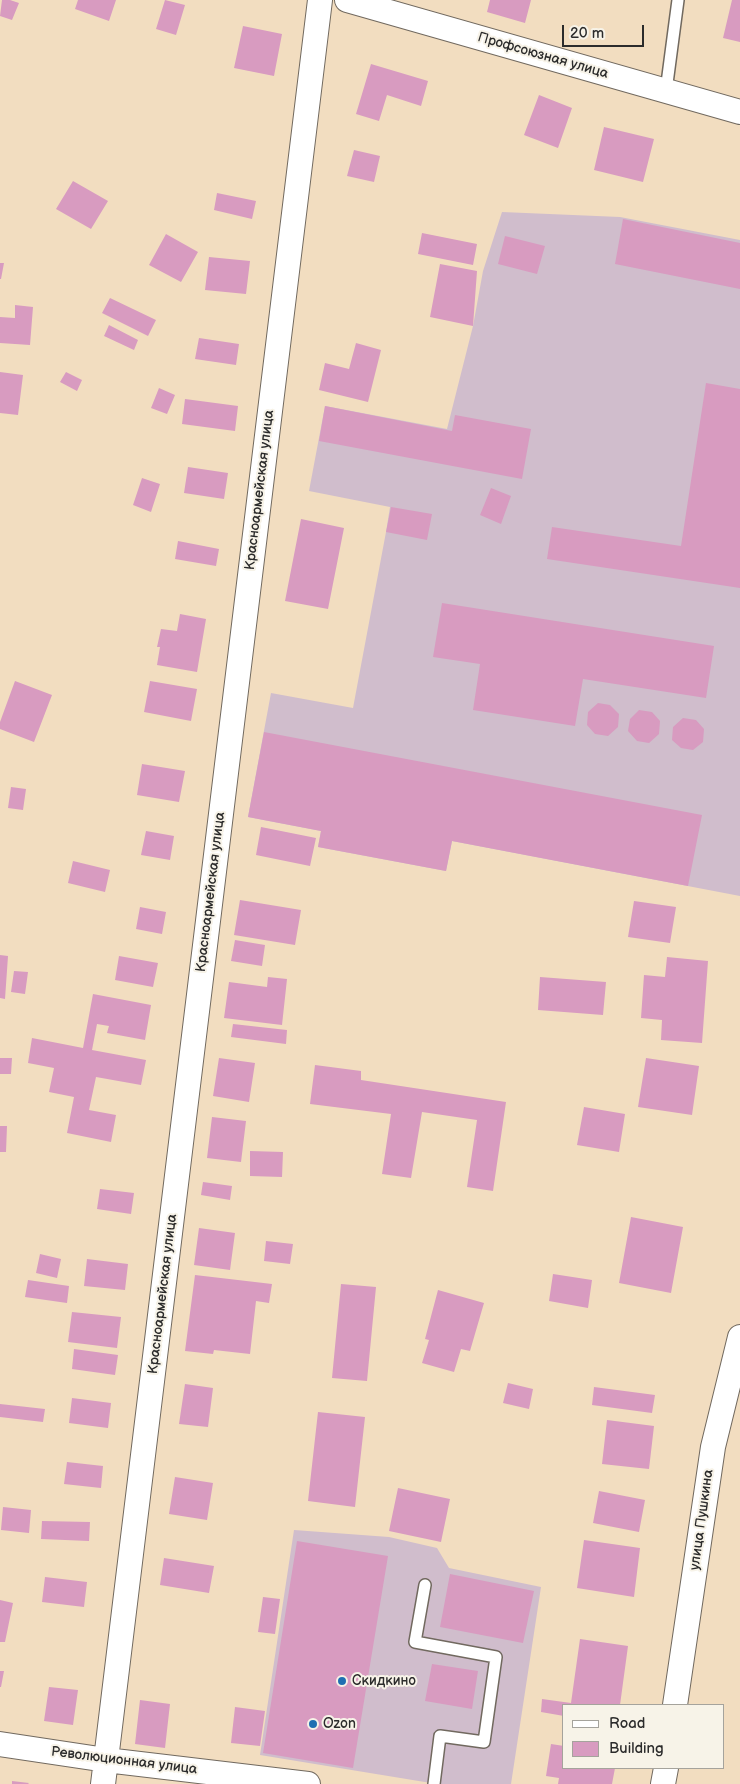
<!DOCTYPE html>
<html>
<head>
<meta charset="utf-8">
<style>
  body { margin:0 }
  #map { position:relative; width:740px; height:1784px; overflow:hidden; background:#f2ddc0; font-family:"Balsamiq Sans",sans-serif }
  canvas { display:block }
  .legend { position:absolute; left:562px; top:1704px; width:162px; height:65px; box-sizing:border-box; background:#f7f3e8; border:1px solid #a5a39c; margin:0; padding:6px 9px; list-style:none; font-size:15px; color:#2b2b2b }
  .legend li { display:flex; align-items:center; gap:10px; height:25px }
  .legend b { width:25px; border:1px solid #a5a39c }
  .scale { position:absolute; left:562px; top:25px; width:82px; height:22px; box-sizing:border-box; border:2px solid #2b2b2b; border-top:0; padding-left:6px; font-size:15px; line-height:18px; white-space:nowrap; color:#2b2b2b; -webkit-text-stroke:4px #f7f3e8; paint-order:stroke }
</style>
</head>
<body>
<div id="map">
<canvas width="740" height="1784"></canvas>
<ul class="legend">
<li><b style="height:6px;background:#fff"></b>Road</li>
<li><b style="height:14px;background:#d89bc0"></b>Building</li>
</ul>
<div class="scale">20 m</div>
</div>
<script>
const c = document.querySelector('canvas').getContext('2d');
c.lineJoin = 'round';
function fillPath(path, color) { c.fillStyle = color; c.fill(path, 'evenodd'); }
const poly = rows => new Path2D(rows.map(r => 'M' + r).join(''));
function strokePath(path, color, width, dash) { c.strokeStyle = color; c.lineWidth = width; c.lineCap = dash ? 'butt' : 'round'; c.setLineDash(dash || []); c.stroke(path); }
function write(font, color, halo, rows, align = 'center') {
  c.font = font + ' "Balsamiq Sans",sans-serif'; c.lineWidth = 4; c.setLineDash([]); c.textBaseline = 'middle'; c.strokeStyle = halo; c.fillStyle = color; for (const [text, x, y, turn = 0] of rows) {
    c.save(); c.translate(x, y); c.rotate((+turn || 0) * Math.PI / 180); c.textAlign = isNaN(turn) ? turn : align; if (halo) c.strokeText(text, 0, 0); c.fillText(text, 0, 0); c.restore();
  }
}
fillPath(poly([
  [502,212,620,217,740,240,740,896,452,841,446,871,318,847,321,831,248,817,271,693,353,708,386,532,390,507,309,491,325,406,447,429,473,326,483,271],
  [294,1530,389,1537,437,1548,449,1568,541,1587,511,1784,437,1784,260,1755]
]), '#d0bdcc');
fillPath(poly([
  [2,0,10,0,19,3,12,20,0,16],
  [78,0,116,0,109,21,75,9],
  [165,0,185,5,176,35,156,29],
  [490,0,531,0,525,23,487,12],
  [732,0,740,0,740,42,723,38],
  [243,26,282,34,274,76,234,68],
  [371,64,428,81,421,106,387,95,379,121,356,114],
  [539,95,572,108,558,148,524,135],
  [604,127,654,139,643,182,594,170],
  [354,150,380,156,374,182,347,176],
  [73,181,108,201,91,229,56,209],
  [217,193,256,201,252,219,214,210],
  [623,219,740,243,740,289,615,264],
  [422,233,477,244,473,265,418,254],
  [166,234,198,252,181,282,149,265],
  [505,236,545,246,537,274,498,264],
  [209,257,250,261,246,294,205,290],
  [0,263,4,263,1,279,0,279],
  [440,264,477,271,473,326,430,317],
  [110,298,156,320,148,336,102,313],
  [15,305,33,307,30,345,0,343,0,317,15,318],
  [109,325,138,340,134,350,104,336],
  [199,338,239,344,236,365,195,359],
  [356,343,381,350,368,402,319,390,325,363,349,369],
  [0,372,23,375,18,415,0,413],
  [66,372,82,380,77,391,60,382],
  [706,383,740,389,740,588,547,559,552,527,681,546],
  [159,388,175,395,167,414,151,408],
  [185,399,238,406,235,431,182,424],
  [325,406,452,431,455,415,531,429,522,479,319,441],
  [188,467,228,473,224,499,184,493],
  [142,478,160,484,151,512,133,505],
  [491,488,511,496,501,524,480,515],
  [391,507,432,514,427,540,386,532],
  [301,519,344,528,328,609,285,601],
  [178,541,219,549,216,566,175,559],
  [442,603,714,646,706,698,583,679,575,726,473,710,480,664,433,657],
  [180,614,206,619,197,672,157,665,160,647,157,647,161,629,177,631],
  [15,681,52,695,34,742,0,729,0,722],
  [150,681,197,689,191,721,144,712],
  [598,703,610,705,619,714,618,727,608,736,595,734,587,725,588,712],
  [639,710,652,712,660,721,659,734,649,743,637,741,628,731,630,719],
  [683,718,696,720,704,729,703,742,693,750,681,748,672,740,673,727],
  [264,732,702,815,688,886,452,841,446,871,318,847,321,831,248,817],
  [142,764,185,771,179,802,137,795],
  [11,787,26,789,23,810,8,808],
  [261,827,316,838,310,866,256,855],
  [146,831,174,836,170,860,141,855],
  [73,861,110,870,105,892,68,883],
  [240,900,301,910,295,945,234,935],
  [634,901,676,907,670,943,628,937],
  [140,907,166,912,162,934,136,929],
  [235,940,265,945,262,966,231,961],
  [0,955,8,956,5,999,0,998],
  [119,956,158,963,153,987,115,980],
  [667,957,708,961,702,1043,661,1040,662,1020,641,1018,644,975,665,977],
  [14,971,28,972,25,994,11,992],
  [268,977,287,979,282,1025,224,1018,229,982,267,987],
  [540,977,606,982,603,1015,538,1010],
  [93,994,151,1005,145,1040,107,1033,109,1026,97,1024,92,1050,146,1060,141,1085,96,1077,89,1110,116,1115,111,1142,67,1133,74,1097,49,1092,54,1068,28,1063,32,1038,83,1048],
  [233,1024,287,1030,286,1044,231,1037],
  [0,1058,12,1058,11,1074,0,1074],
  [219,1058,255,1063,249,1102,213,1096],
  [646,1058,699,1066,692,1115,638,1107],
  [315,1065,361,1071,361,1080,506,1102,493,1191,467,1187,477,1120,422,1112,411,1178,382,1174,391,1114,310,1104],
  [584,1107,625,1114,619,1152,577,1145],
  [212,1117,246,1121,241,1162,207,1158],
  [0,1126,7,1126,6,1152,0,1152],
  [250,1151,283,1152,282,1177,250,1176],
  [203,1182,232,1186,230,1200,201,1195],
  [100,1189,134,1193,131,1214,97,1209],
  [631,1217,683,1227,671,1293,619,1283],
  [199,1228,235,1233,230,1270,194,1265],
  [266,1241,293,1244,290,1264,264,1261],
  [40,1254,61,1259,57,1278,36,1273],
  [87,1259,128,1264,125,1290,84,1286],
  [553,1274,592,1280,588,1308,549,1301],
  [195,1275,272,1284,269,1303,256,1301,250,1354,214,1350,213,1354,185,1351],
  [28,1280,69,1286,67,1303,25,1297],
  [341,1284,376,1287,367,1381,332,1378],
  [438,1290,484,1303,470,1351,461,1349,454,1372,422,1363,429,1340,425,1339],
  [72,1312,121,1317,117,1348,68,1342],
  [74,1349,118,1355,115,1375,72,1369],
  [508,1383,533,1389,529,1409,503,1403],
  [185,1384,213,1388,208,1427,179,1424],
  [594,1387,655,1395,652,1413,592,1405],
  [72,1398,111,1403,108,1428,69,1423],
  [0,1404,45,1409,43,1422,0,1417],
  [318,1412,365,1417,355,1507,308,1501],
  [607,1420,654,1426,649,1469,602,1464],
  [67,1462,103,1466,101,1488,64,1484],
  [175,1477,213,1483,207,1520,169,1514],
  [398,1488,450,1499,441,1542,389,1531],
  [599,1491,645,1500,639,1532,593,1523],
  [3,1507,31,1510,29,1533,1,1530],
  [42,1521,90,1522,89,1541,41,1539],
  [584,1540,640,1548,634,1597,577,1588],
  [297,1541,388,1556,353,1768,263,1753],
  [164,1558,214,1566,209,1593,160,1585],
  [450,1574,534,1591,523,1643,440,1627],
  [45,1577,87,1582,84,1607,42,1602],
  [263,1597,280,1599,275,1634,258,1632],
  [0,1600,13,1603,5,1642,0,1642],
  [580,1639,628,1646,620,1705,564,1705,564,1716,541,1712,542,1699,571,1703],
  [432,1664,478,1671,472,1709,425,1701],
  [0,1671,4,1671,1,1687,0,1687],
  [49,1687,78,1690,73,1725,44,1721],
  [140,1700,170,1704,165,1748,135,1744],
  [235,1707,265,1711,260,1746,231,1743],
  [551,1744,564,1746,564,1768,615,1768,612,1784,558,1784,559,1778,546,1776],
  [12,1781,29,1783,28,1784,12,1784]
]), '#d89bc0');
const service = poly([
  [666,91,678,0],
  [425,1585,415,1642,496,1657,484,1742,440,1736,434,1784]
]);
const minor = poly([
  [347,0,740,112],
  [675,1705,713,1447,740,1337],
  [0,1744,106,1760,308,1784],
  [103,1784,320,0],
  [663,1784,666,1768]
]);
strokePath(service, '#71695f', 14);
strokePath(minor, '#71695f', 26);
strokePath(service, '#fff', 11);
strokePath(minor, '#fff', 24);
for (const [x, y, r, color] of [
  [342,1681,5,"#1f6fb2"],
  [313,1724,5,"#1f6fb2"]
]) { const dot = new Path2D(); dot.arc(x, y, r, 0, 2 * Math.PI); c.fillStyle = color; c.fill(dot); strokePath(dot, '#f7f3e8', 2); }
write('14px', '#2b2b2b', '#f7f3e8', [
  ["Профсоюзная улица",543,56,16],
  ["Красноармейская улица",260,490,-83],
  ["Красноармейская улица",211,892,-83],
  ["Красноармейская улица",163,1294,-83],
  ["улица Пушкина",702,1520,-82],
  ["Революционная улица",124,1761,7]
]);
write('14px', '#2b2b2b', '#f7f3e8', [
  ["Скидкино",352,1681],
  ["Ozon",323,1724]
], 'left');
</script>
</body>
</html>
